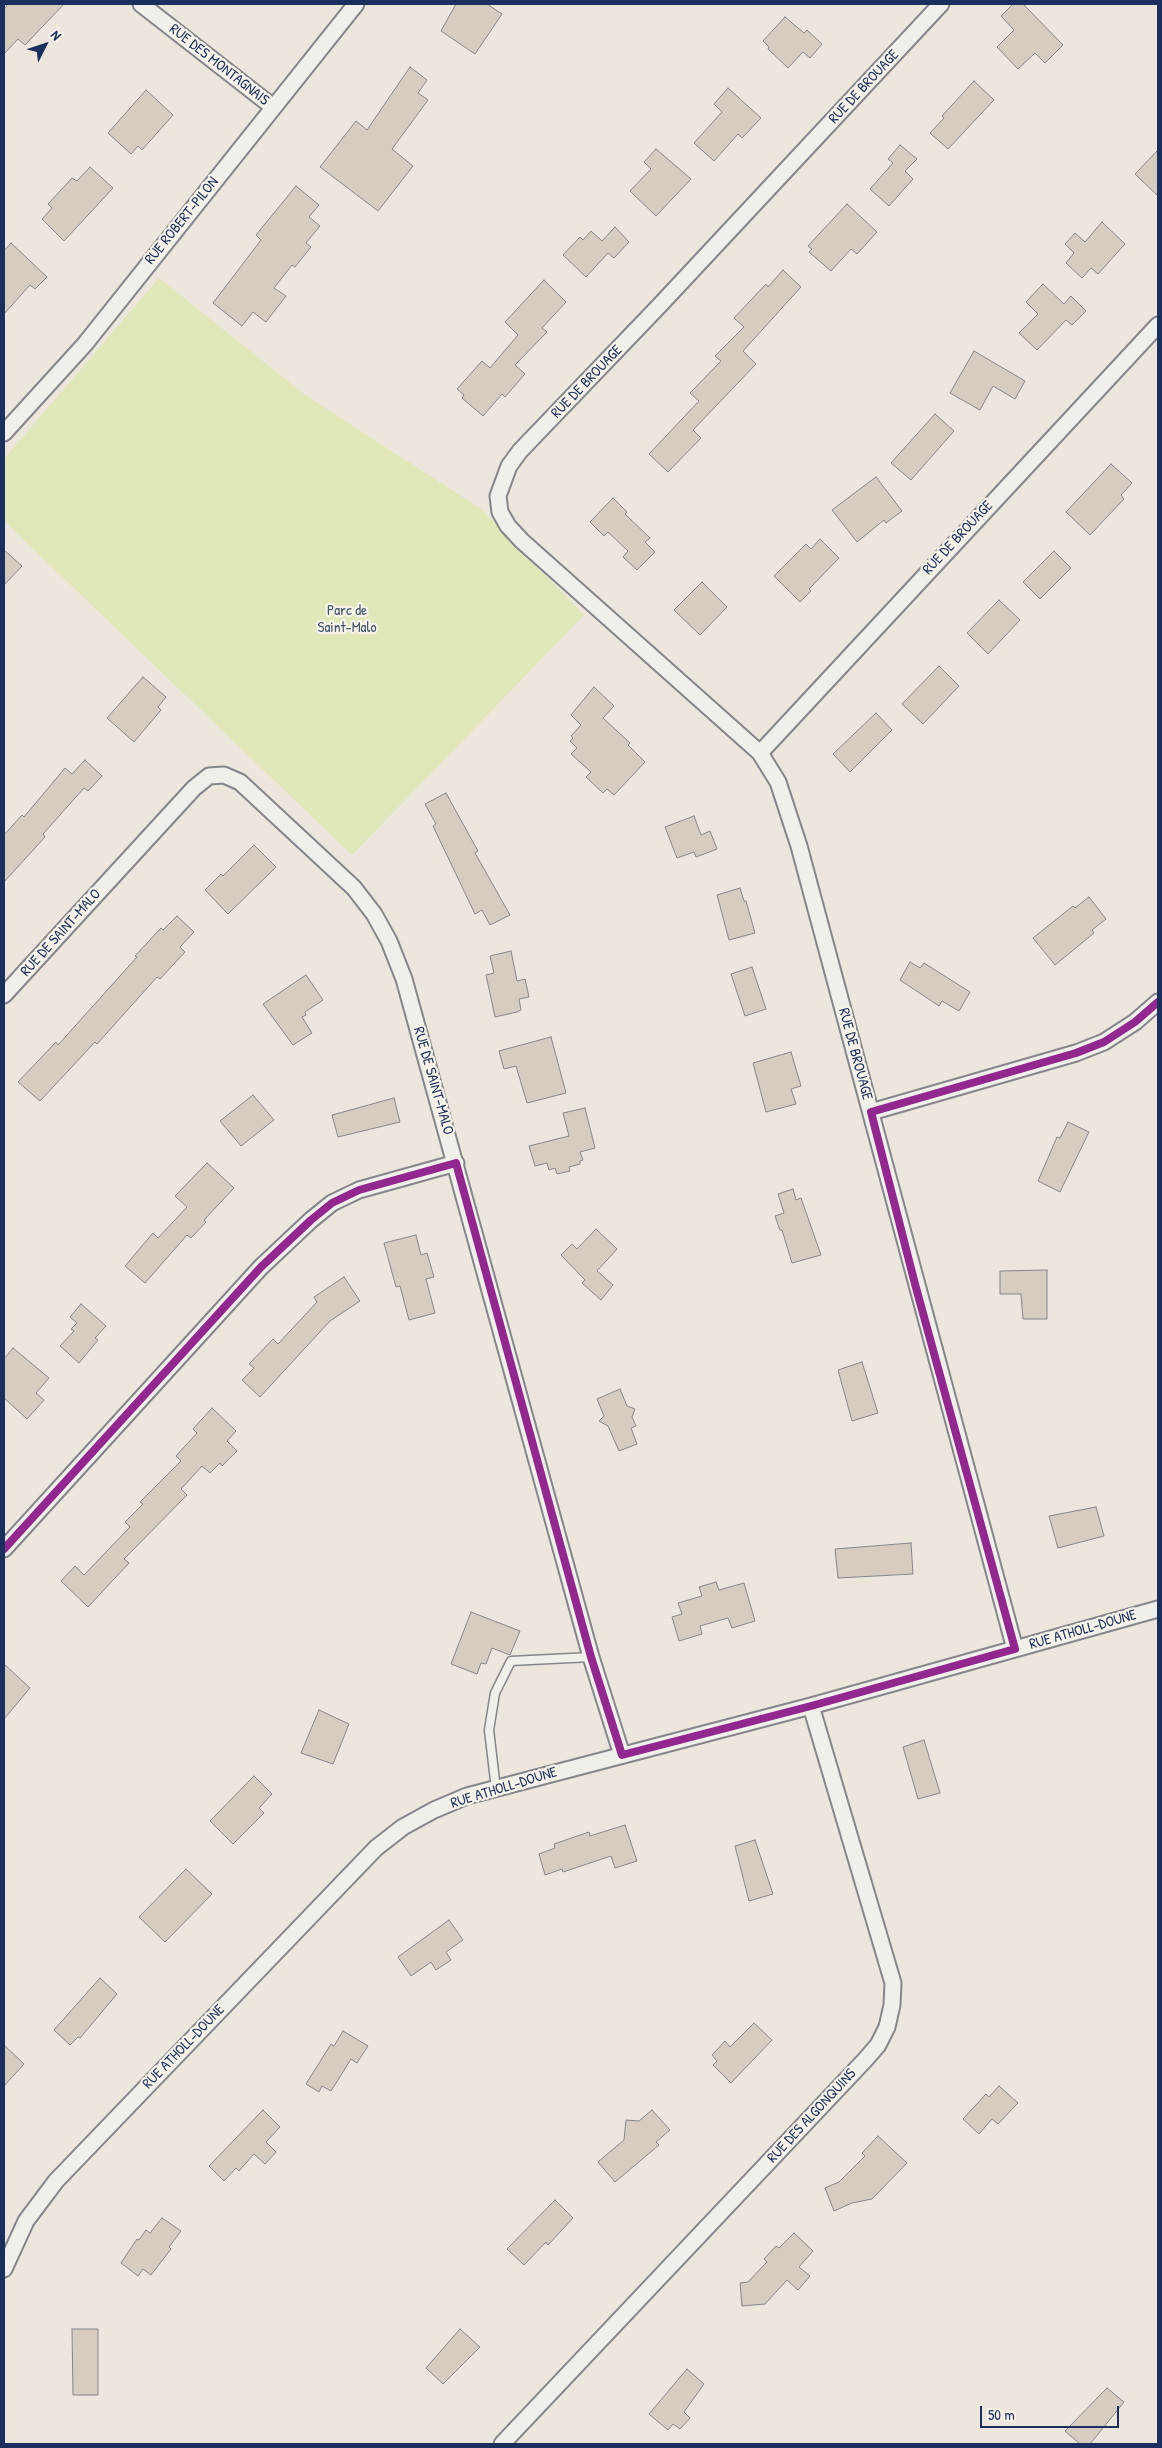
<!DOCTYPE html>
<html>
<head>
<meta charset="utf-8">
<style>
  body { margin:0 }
  #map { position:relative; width:1162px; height:2448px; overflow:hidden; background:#ece6dc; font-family:"Patrick Hand",sans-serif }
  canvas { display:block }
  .frame { position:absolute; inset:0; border:5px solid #1b2f5e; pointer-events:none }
  .north { position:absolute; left:20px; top:20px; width:50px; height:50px; -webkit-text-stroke:4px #f7f3e8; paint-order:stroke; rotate:49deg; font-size:14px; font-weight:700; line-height:20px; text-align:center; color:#1b2f5e }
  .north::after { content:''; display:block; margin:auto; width:18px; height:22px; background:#1b2f5e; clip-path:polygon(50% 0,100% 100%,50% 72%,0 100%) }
  .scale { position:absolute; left:980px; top:2406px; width:139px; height:22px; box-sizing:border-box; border:2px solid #1b2f5e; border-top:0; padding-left:6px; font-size:15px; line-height:18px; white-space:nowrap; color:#1b2f5e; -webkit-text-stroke:4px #f7f3e8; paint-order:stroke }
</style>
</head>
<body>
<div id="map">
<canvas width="1162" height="2448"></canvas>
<div class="frame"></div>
<div class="north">N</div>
<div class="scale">50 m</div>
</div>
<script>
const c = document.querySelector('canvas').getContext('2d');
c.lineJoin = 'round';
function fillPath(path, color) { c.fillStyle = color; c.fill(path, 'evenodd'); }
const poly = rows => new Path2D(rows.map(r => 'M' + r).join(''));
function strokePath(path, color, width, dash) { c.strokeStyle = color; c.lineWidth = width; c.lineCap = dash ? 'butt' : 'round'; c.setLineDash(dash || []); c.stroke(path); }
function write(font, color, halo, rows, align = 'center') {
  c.font = font + ' "Patrick Hand",sans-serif'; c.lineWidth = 4.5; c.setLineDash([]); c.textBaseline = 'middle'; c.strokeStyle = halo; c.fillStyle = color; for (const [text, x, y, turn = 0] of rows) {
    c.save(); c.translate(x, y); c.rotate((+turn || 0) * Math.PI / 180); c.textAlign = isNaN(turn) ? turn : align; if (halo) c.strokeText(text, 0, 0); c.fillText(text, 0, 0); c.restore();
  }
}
fillPath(poly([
  [159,278,305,395,481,509,584,615,352,855,4,521,4,459]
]), '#e0e7b8');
const building = poly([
  [8,4,64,4,25,45,18,39,4,54,4,9,8,4],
  [456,4,487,4,502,14,475,54,441,31,456,4],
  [1013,4,1023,4,1063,45,1045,63,1035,53,1018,69,997,47,1014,30,1001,16,1013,4],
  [785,17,804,33,807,30,822,44,810,58,803,52,788,68,768,49,769,47,763,41,785,17],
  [410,67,427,80,418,93,428,100,392,149,413,166,378,211,320,167,356,121,367,130,410,67],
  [974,81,994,100,948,149,930,133,944,118,942,116,974,81],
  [728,88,761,118,742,138,738,134,714,161,694,143,722,112,714,104,728,88],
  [146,90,173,115,142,150,138,146,131,154,108,133,146,90],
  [900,145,917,159,905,171,913,179,889,206,870,189,893,163,888,159,900,145],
  [656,149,691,179,656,216,630,191,651,169,644,162,656,149],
  [1158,150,1158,196,1135,174,1158,150],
  [90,167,113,188,64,241,42,219,52,208,48,204,72,178,77,181,90,167],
  [296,186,319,205,309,217,320,226,306,243,311,247,295,267,292,265,274,288,286,296,266,322,253,312,242,326,213,303,261,240,256,235,296,186],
  [847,204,877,232,857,254,851,249,831,271,809,252,812,249,808,246,847,204],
  [1102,222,1125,244,1098,274,1091,268,1082,278,1066,263,1074,253,1065,244,1075,233,1085,242,1102,222],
  [615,227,629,242,614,258,608,253,586,277,563,255,580,237,583,240,591,231,602,241,615,227],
  [11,243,47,277,35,289,30,285,4,314,4,251,11,243],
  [783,270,801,287,743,351,756,364,693,430,701,438,668,472,649,454,699,401,690,393,721,361,715,356,744,327,734,318,766,284,768,287,783,270],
  [544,280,566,302,542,328,547,332,515,365,525,374,505,397,502,394,483,416,462,398,464,395,457,389,482,361,490,368,518,335,505,322,544,280],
  [1043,284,1064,304,1071,296,1086,311,1072,325,1066,320,1037,350,1019,333,1038,314,1026,302,1043,284],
  [974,351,1025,381,1015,399,993,386,980,410,950,393,974,351],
  [935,414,954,431,911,480,891,463,935,414],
  [1111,464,1132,483,1121,495,1124,499,1090,535,1066,512,1111,464],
  [876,477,902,511,886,523,884,520,857,542,832,510,876,477],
  [613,498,627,512,625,514,650,538,645,542,655,552,637,570,623,557,628,551,608,532,604,536,590,522,613,498],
  [820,539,839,558,809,589,811,591,800,602,774,576,806,544,811,549,820,539],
  [4,550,22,566,4,585,4,550],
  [1054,551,1071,568,1040,599,1023,582,1054,551],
  [702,582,727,607,700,635,674,610,702,582],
  [999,600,1020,620,988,654,967,633,999,600],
  [939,666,959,686,923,724,902,704,939,666],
  [143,677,166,697,158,707,161,710,134,742,107,718,143,677],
  [594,687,614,706,603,718,630,743,628,745,645,762,614,795,607,789,603,793,586,777,591,772,571,754,577,748,570,741,573,738,571,736,581,725,571,715,594,687],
  [876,713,892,730,850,772,833,754,876,713],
  [85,760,102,776,88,791,84,788,43,834,45,837,4,882,4,835,22,815,24,817,65,768,72,774,85,760],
  [446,793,478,851,475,853,510,915,490,925,482,910,475,914,433,826,436,824,425,804,446,793],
  [694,816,701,835,710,831,717,849,696,857,694,852,677,858,665,827,694,816],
  [254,845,276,867,228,914,205,890,221,874,223,876,254,845],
  [740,888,744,901,746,901,755,933,729,940,717,895,740,888],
  [1089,897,1106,919,1092,930,1094,933,1055,965,1033,938,1073,906,1075,908,1089,897],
  [177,916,194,932,180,947,185,952,160,979,157,977,97,1044,95,1042,40,1101,18,1082,56,1042,58,1045,137,957,135,956,161,928,163,930,177,916],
  [511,951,517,981,525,979,529,997,519,999,521,1010,517,1012,495,1017,486,975,494,973,490,956,511,951],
  [910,962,920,968,924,963,970,992,959,1011,942,1001,939,1006,900,980,910,962],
  [752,967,766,1009,745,1016,731,974,752,967],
  [306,975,323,1000,305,1012,306,1015,302,1017,312,1033,293,1045,263,1004,306,975],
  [551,1037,566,1093,527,1103,516,1066,504,1069,499,1051,551,1037],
  [791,1052,801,1086,791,1089,796,1104,766,1112,753,1063,791,1052],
  [253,1095,274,1120,241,1146,220,1121,253,1095],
  [394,1098,400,1122,338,1137,332,1115,394,1098],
  [585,1108,595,1148,580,1152,583,1160,580,1161,580,1164,569,1167,570,1171,557,1174,555,1168,549,1170,547,1163,535,1166,529,1146,569,1136,563,1113,585,1108],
  [1068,1122,1089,1132,1060,1192,1038,1181,1057,1137,1060,1138,1068,1122],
  [207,1163,234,1188,204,1220,206,1222,191,1238,187,1235,145,1283,125,1266,153,1233,158,1238,187,1207,175,1196,207,1163],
  [793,1189,796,1200,801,1198,821,1255,792,1263,782,1230,780,1230,775,1216,784,1213,778,1194,793,1189],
  [596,1229,617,1249,597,1271,613,1285,601,1300,582,1283,585,1280,561,1255,572,1244,577,1249,596,1229],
  [416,1235,421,1255,427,1253,434,1277,426,1279,435,1313,409,1320,400,1286,396,1287,384,1243,416,1235],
  [1047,1270,1047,1319,1023,1319,1021,1294,1000,1294,1000,1271,1047,1270],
  [344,1277,360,1301,330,1321,260,1397,242,1380,254,1368,249,1364,273,1339,278,1344,317,1302,314,1297,344,1277],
  [81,1304,106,1326,95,1338,98,1340,79,1363,60,1346,74,1331,71,1329,77,1323,70,1317,81,1304],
  [13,1348,49,1378,36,1393,44,1400,27,1419,4,1398,4,1359,13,1348],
  [862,1362,878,1413,852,1421,838,1370,862,1362],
  [620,1389,627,1406,635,1409,632,1417,636,1426,631,1428,637,1444,619,1451,608,1426,599,1421,604,1416,597,1399,620,1389],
  [212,1408,236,1431,227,1441,237,1451,222,1466,220,1463,210,1473,202,1466,181,1489,187,1495,124,1559,129,1563,88,1607,61,1581,75,1566,84,1575,130,1527,125,1522,143,1504,140,1502,181,1461,176,1456,197,1433,193,1429,212,1408],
  [1096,1507,1104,1536,1058,1548,1049,1516,1096,1507],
  [911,1543,913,1574,838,1578,835,1549,911,1543],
  [716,1582,719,1590,744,1583,755,1621,732,1628,728,1618,700,1626,702,1634,679,1641,672,1617,682,1614,678,1603,702,1596,699,1587,716,1582],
  [471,1612,520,1631,510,1655,492,1648,486,1664,481,1663,477,1674,451,1664,471,1612],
  [4,1664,30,1688,4,1719,4,1664],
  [319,1710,349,1724,333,1764,301,1753,319,1710],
  [924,1740,940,1793,918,1799,903,1747,924,1740],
  [254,1776,272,1794,259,1808,264,1813,233,1844,210,1821,254,1776],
  [625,1825,637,1861,615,1868,611,1856,563,1872,562,1869,545,1875,539,1854,555,1848,554,1844,589,1832,590,1836,625,1825],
  [755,1840,773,1894,749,1901,735,1846,755,1840],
  [186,1869,212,1894,165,1942,139,1917,186,1869],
  [449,1920,463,1940,446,1952,451,1960,436,1970,431,1962,411,1976,398,1957,449,1920],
  [100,1978,117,1994,80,2038,78,2037,70,2045,54,2030,100,1978],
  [754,2023,772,2040,731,2083,713,2065,717,2061,712,2055,725,2041,730,2047,754,2023],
  [343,2031,368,2046,357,2063,351,2059,331,2091,322,2086,319,2092,306,2084,331,2044,334,2046,343,2031],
  [4,2045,24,2064,4,2086,4,2045],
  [999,2086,1018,2103,998,2124,992,2119,979,2134,963,2119,986,2094,989,2097,999,2086],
  [263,2110,280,2127,266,2142,276,2152,265,2164,254,2154,239,2171,236,2168,224,2181,209,2166,263,2110],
  [652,2110,670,2130,656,2142,659,2145,615,2182,598,2162,624,2140,626,2120,639,2121,652,2110],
  [878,2136,907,2163,872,2199,852,2203,834,2211,825,2188,839,2182,865,2156,862,2153,878,2136],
  [555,2200,573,2218,548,2245,546,2242,524,2265,507,2249,555,2200],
  [162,2218,181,2231,169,2247,171,2249,151,2275,143,2269,138,2276,121,2263,137,2239,139,2240,146,2230,150,2233,162,2218],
  [794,2233,813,2251,799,2267,810,2276,798,2290,787,2280,765,2304,742,2306,740,2283,748,2282,767,2262,764,2259,776,2246,779,2248,794,2233],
  [72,2329,98,2329,98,2395,73,2395,72,2329],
  [460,2329,480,2347,443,2384,426,2368,460,2329],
  [687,2369,704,2384,684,2412,690,2418,680,2429,673,2424,668,2430,649,2414,687,2369],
  [1107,2388,1124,2402,1090,2444,1080,2444,1065,2431,1107,2388]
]);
fillPath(building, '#d6cdc0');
strokePath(building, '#85868b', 1);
const lane = poly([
  [496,1789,489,1730,495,1693,511,1661,591,1657]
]);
const street = poly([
  [141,4,273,107],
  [941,4,660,305,520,451,509,466,498,496,500,512,508,526,522,541,760,753,778,782,799,846,1015,1649],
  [4,433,85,344,356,4],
  [760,753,1158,325],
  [4,995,194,788,209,776,224,775,240,782,354,888,374,914,389,941,404,979,591,1657,622,1755],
  [871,1112,1076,1053,1104,1042,1135,1022,1158,1002],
  [4,1549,261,1267,311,1220,332,1203,359,1190,456,1163],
  [4,2269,26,2221,56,2181,376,1848,403,1827,434,1810,467,1796,811,1706,1158,1609],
  [502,2444,865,2060,878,2045,887,2027,892,2005,893,1983,811,1706]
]);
strokePath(lane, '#85868b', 11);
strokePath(street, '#85868b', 19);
strokePath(lane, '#f1efea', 8);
strokePath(street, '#f1efea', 15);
strokePath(poly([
  [4,1549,261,1267,311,1220,332,1203,359,1190,456,1163,591,1657,622,1755,811,1706,1015,1649,915,1284,871,1112,1076,1053,1104,1042,1135,1022,1158,1002]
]), '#922790', 8);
write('15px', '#1b2f5e', '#f7f3e8', [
  ["RUE DES MONTAGNAIS",219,65,38],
  ["RUE DE BROUAGE",864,87,-47],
  ["RUE ROBERT-PILON",182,221,-51],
  ["RUE DE BROUAGE",587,382,-46],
  ["RUE DE BROUAGE",958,538,-47],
  ["RUE DE SAINT-MALO",61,933,-48],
  ["RUE DE BROUAGE",855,1054,75],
  ["RUE DE SAINT-MALO",433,1081,74],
  ["RUE ATHOLL-DOUNE",1083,1630,-16],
  ["RUE ATHOLL-DOUNE",504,1788,-17],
  ["RUE ATHOLL-DOUNE",184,2047,-46],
  ["RUE DES ALGONQUINS",812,2116,-47]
]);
write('15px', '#41546a', '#f7f3e8', [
  ["Parc de",347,611],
  ["Saint-Malo",347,628]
]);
</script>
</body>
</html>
